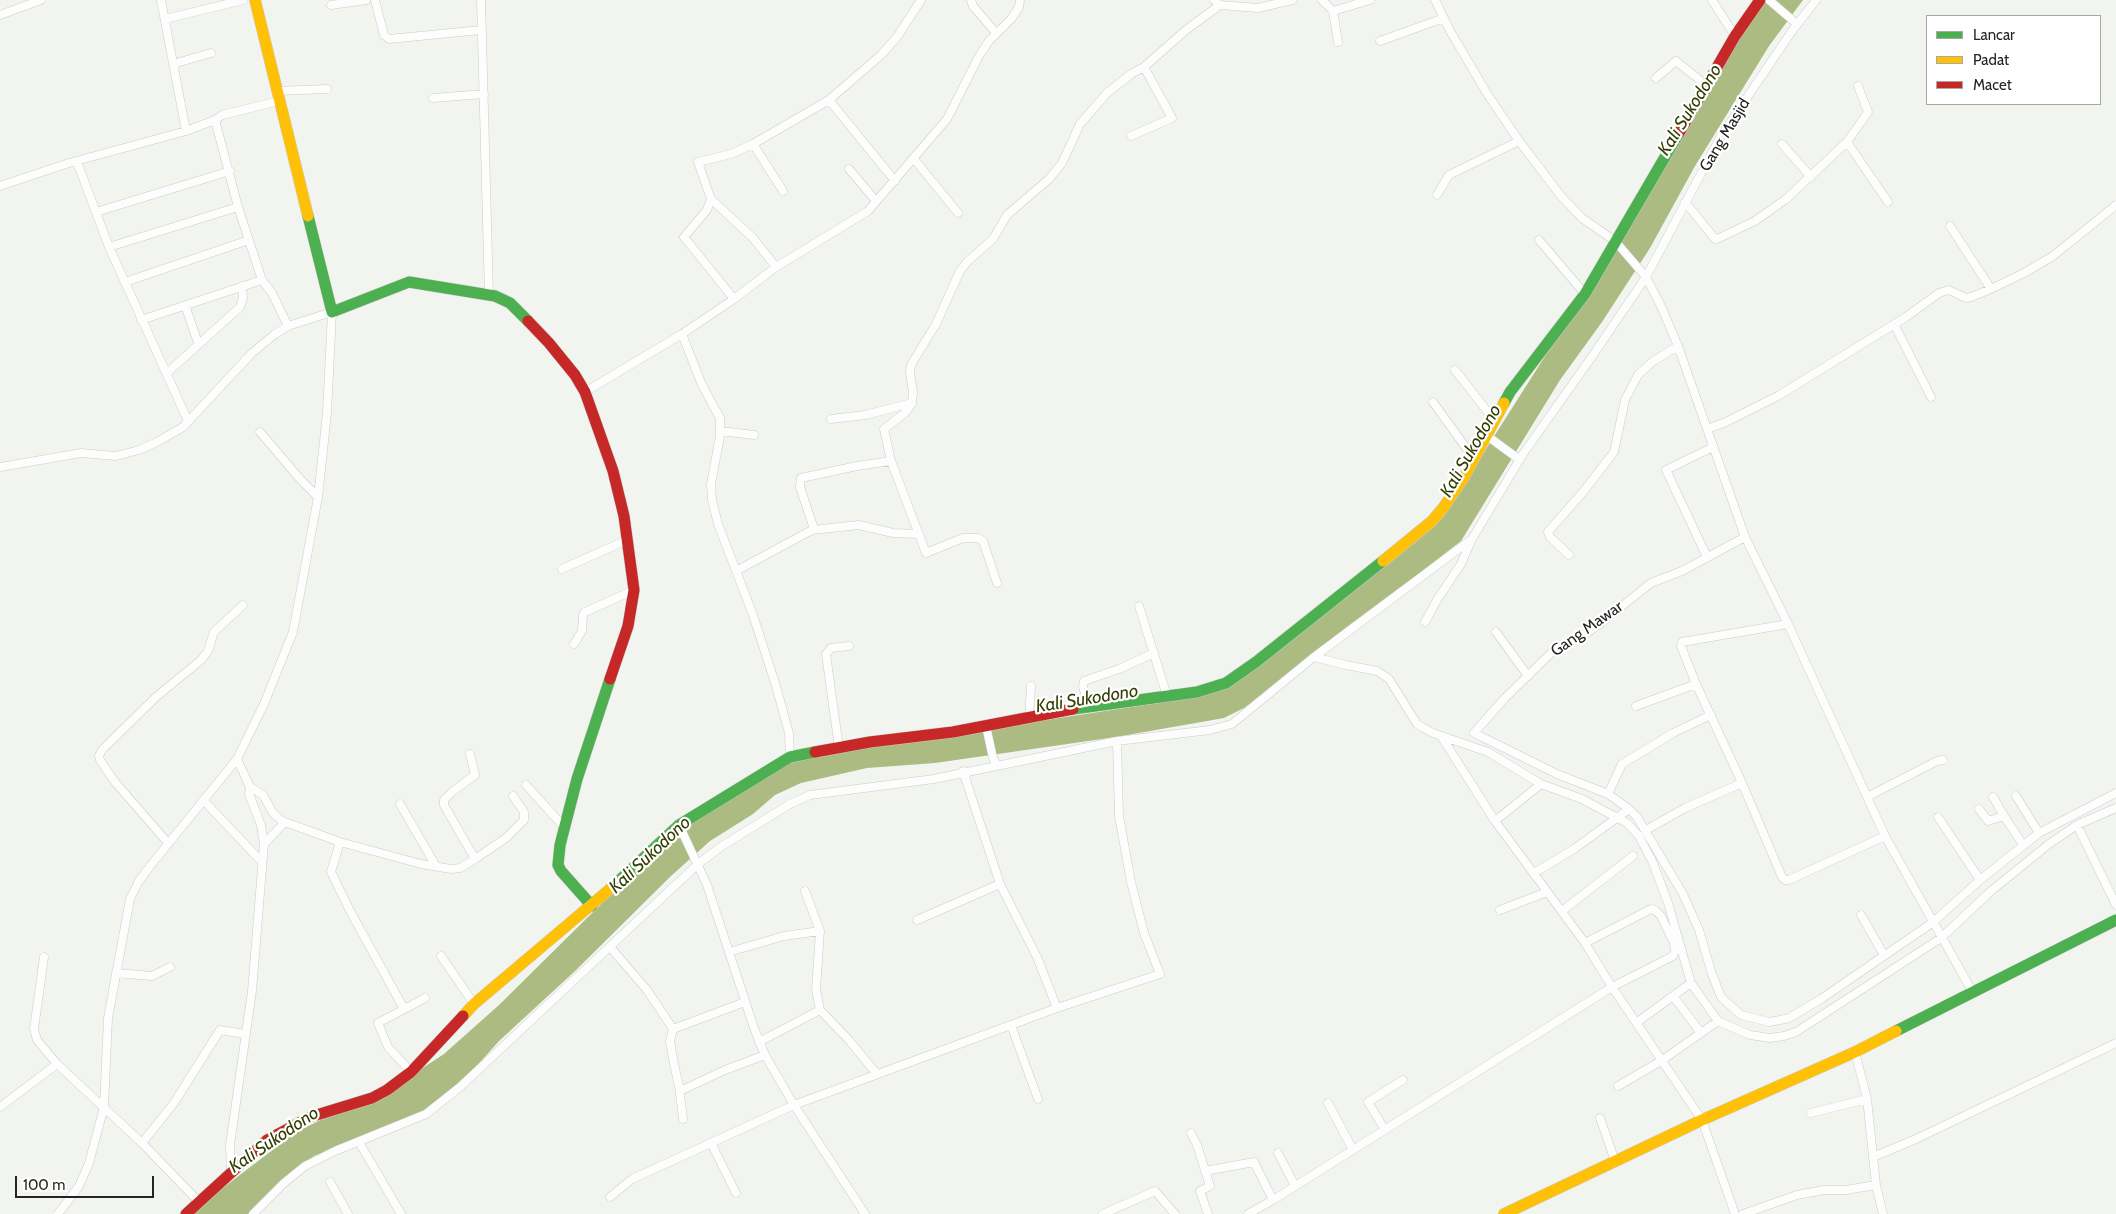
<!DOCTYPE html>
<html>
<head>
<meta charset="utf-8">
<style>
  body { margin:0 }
  #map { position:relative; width:2116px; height:1214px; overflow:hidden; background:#f2f4ef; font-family:Cabin,sans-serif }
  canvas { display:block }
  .legend { position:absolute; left:1926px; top:15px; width:175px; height:90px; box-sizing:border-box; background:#fff; border:1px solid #a7a8a7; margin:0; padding:6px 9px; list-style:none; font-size:15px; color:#242522 }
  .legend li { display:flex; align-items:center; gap:10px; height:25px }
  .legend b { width:25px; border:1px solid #a7a8a7 }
  .scale { position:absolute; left:15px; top:1176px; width:139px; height:22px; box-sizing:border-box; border:2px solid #242522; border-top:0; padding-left:6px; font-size:15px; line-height:18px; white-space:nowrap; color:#242522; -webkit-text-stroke:4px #fff; paint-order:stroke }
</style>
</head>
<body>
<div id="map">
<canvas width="2116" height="1214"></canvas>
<ul class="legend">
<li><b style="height:6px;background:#4caf50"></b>Lancar</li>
<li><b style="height:6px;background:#ffc107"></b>Padat</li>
<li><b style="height:6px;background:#c62828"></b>Macet</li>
</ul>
<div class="scale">100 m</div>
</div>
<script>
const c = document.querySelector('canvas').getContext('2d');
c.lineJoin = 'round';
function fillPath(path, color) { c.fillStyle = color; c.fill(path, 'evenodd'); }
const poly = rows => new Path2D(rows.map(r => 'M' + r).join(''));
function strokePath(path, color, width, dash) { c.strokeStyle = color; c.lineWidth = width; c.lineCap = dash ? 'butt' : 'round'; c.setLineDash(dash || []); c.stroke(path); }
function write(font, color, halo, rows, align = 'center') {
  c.font = font + ' Cabin,sans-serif'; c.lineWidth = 4.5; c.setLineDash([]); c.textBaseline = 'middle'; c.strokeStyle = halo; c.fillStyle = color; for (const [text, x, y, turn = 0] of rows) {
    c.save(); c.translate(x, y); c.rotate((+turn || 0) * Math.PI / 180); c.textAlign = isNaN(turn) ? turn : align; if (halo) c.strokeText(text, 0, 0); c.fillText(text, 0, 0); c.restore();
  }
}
fillPath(poly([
  [1765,0,1803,0,1769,46,1695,166,1650,248,1602,322,1560,380,1461,541,1421,572,1344,629,1244,708,1224,718,1116,737,935,763,867,768,801,783,775,795,753,814,710,841,671,876,574,972,499,1041,458,1087,415,1117,314,1156,248,1214,189,1214,296,1132,329,1116,380,1096,444,1054,499,1005,670,836,795,758,1158,703,1202,694,1224,687,1437,520,1472,471,1549,350,1751,17]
]), '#abbb82');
const street = poly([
  [161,0,186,131],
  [375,0,384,35,389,39,481,30],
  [481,0,489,295],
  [971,0,973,6,996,33],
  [1214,0,1220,5,1258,8,1292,0],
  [1322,0,1333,11],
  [1435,0,1450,31,1488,95,1519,141,1561,196,1582,218,1615,241,1646,277,1661,306,1678,346,1745,537,1788,624,1885,836,1972,991],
  [1712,0,1735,36],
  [1769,0,1797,24],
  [331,5,366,0],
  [0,15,41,0],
  [165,19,243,0],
  [1380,41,1444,18],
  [1338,42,1333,11,1370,0],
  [173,64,211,53],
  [1656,78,1676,61,1706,85],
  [277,91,327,89],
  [433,98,484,94],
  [829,100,895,181],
  [215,120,238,207,262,280,272,293,288,326],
  [1131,136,1172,118,1144,67],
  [1847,142,1888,202],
  [753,144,783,191],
  [1782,144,1811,177],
  [914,159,958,213],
  [77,162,109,247,188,421],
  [849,169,876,201],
  [0,186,69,163,186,131,215,120,222,115,279,101],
  [1437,195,1449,175,1519,141],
  [711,199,707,210,684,237,734,299],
  [1685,202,1715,239,1717,239,1755,221,1786,199,1847,142,1868,112,1858,86],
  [96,212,230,171],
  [1950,226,1991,289],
  [1539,240,1585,294],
  [109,247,238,207],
  [776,267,753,238,711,199,698,162,731,154,753,144,829,100,881,55,897,37,921,0],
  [125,282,249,240],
  [185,305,198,343],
  [141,320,262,280],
  [1894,324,1931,397],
  [682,334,702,385,720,418,720,436,711,484,712,500,718,524,753,615,776,686,789,733,790,757],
  [1455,370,1494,420],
  [167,373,240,307,243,298,242,286],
  [585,392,682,334,734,299,776,267,868,211,947,119,979,56,989,41,1012,18,1019,7,1020,0],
  [1433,402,1474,459],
  [831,419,865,415,912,403],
  [1707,429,1726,422,1778,396,1906,317,1939,293,1949,290,1966,298,1971,297,1991,289,2024,273,2053,256,2116,205],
  [720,431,754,435],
  [260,432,300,479,318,497],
  [1486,435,1520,460],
  [0,467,81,453,116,456,139,450,157,442,183,427,252,353,275,334,288,326,332,312,327,413,318,497,293,632,264,704,237,759,151,865,139,881,130,899,108,1018,104,1107,89,1163,79,1186,58,1214],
  [814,529,800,487,801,478,857,466,891,461],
  [1745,537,1682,571,1651,583,1601,623,1581,637,1552,652,1505,698,1474,733,1557,774,1608,794,1629,809,1637,817,1683,894,1699,930,1712,974,1721,997,1741,1015,1769,1022,1780,1020,1789,1018,1821,999,1932,923,1980,880,2039,833,2116,793],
  [1569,555,1550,537,1548,532,1583,492,1614,452,1625,400,1638,375,1652,362,1678,346],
  [1707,557,1666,470,1713,447],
  [562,569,627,540],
  [736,571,812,530,859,525,893,533,917,534],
  [997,583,983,541,978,538,963,538,926,553,891,461,884,429,906,412,912,403,913,392,910,373,911,365,936,324,960,271,967,262,993,239,1007,215,1049,179,1062,163,1080,124,1107,93,1131,74,1144,67,1186,30,1220,5],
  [1139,606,1167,696],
  [1425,622,1437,600,1461,564,1471,541],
  [1788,624,1682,642,1681,646,1696,684,1742,783,1782,877,1785,880,1789,880,1885,836],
  [1496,632,1528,676],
  [574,644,582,631,583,615,585,612,634,590],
  [1314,657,1346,665,1377,671,1389,679,1417,724,1422,727,1433,733,1488,752,1541,784,1582,799,1627,823,1639,836,1653,863,1668,903,1691,983,1718,1021,1750,1035,1770,1038,1784,1036,1796,1032,1941,938,1991,891,2049,844,2077,825,2116,808],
  [1088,706,1083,686,1084,681,1119,669,1154,653],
  [1636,706,1696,684],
  [1029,718,1031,686],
  [986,726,993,758,997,766],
  [1441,736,1495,821,1585,943,1612,987,1702,1120,1735,1214],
  [839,748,826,654,831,648,849,646],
  [470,754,475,775,452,792,444,800,444,805,475,859],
  [963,771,1000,884],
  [526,785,564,827],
  [250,787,263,795,273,813,282,821,340,842,421,864,451,869,460,868,475,859,506,838,524,820,524,812,513,796],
  [1608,794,1622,764,1673,733,1711,715],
  [2016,796,2039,833],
  [1867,797,1937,761,1943,760],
  [1993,797,2004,816],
  [203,800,262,862],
  [400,804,436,866],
  [1979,809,1988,821,2004,816,2023,845],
  [1938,817,1980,880],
  [1495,821,1541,784],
  [679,825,707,885,754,1028,765,1055,794,1105,865,1214],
  [2077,825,2116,905],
  [1646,830,1685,808,1742,783],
  [340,842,331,872,349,909,404,1009],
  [168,843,115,782,100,760,99,756,102,750,156,697,201,660,208,651,214,632,243,605],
  [264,844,285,822],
  [1534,873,1574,849,1629,809],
  [805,891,820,931,816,990,820,1010,848,1039,876,1073],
  [1500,910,1547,892],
  [1562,911,1633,856],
  [1861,915,1884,955],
  [917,920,1000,884,1037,957,1057,1008],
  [610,947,647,990,673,1029,670,1041,674,1064,679,1086,683,1119],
  [729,952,784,936,820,931],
  [441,956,474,1004],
  [44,957,34,1029,37,1040,57,1064,142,1143,200,1203],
  [116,973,152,976,170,967],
  [1673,996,1701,1033],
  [1636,1023,1691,983],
  [1011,1025,1038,1099],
  [673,1029,745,1002],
  [759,1042,820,1010],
  [1855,1052,1867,1099,1876,1185,1883,1214],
  [411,1072,388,1047,378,1023,425,998],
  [1618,1086,1661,1061,1718,1021],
  [680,1091,725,1070,765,1055],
  [1328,1103,1353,1150],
  [0,1107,57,1064],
  [1811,1113,1867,1099],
  [1600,1118,1615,1161],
  [1385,1130,1368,1102,1403,1080],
  [1191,1133,1197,1145,1210,1186,1200,1191,1208,1214],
  [359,1142,401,1214],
  [142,1143,174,1103,220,1030,245,1034],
  [711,1143,736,1193],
  [1278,1153,1295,1186],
  [1873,1157,1916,1139,2116,1043],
  [1205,1171,1254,1162,1273,1200],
  [231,1172,230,1145,252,991,264,844,261,825,249,794,250,787,237,759],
  [330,1182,348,1214],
  [610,1197,632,1179,794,1105,1057,1008,1160,974,1144,933,1131,882,1119,816,1117,741],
  [253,1214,284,1183,305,1166,335,1151,426,1114,460,1087,698,864,722,846,790,804,810,795,934,779,1117,741,1210,730,1232,724,1314,657,1472,539,1523,454,1591,358,1646,277,1721,136,1792,31,1816,0],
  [1103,1214,1155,1191,1175,1214],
  [1248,1214,1273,1200,1612,987,1673,956,1675,951,1674,943,1661,916,1655,910,1651,909,1585,943],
  [1743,1214,1797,1195,1824,1190,1846,1190,1876,1185]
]);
const fast = poly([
  [308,216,332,312,409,282,495,296,510,303,528,321],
  [1504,403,1510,392,1585,294,1679,133],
  [1073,709,1197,692,1226,683,1256,662,1383,561],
  [610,889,679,825,790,757,815,752],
  [592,906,561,871,558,865,560,845,577,779,610,679],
  [1896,1031,2116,920]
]);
const slow = poly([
  [255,0,308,216],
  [1383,561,1432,521,1443,508,1464,477,1504,403],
  [463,1016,474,1004,610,889],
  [1504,1214,1702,1120,1855,1052,1896,1031]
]);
const jam = poly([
  [1679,133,1735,36,1760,0],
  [528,321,549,343,575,375,585,392,613,471,624,516,634,590,628,626,610,679],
  [815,752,870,742,953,732,1073,709],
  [186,1214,267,1140,310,1117,372,1098,387,1090,411,1072,463,1016]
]);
strokePath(street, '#cbccc8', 9);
strokePath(fast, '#cbccc8', 12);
strokePath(slow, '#cbccc8', 12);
strokePath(jam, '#cbccc8', 12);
strokePath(street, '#fdfdfd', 8);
strokePath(fast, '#4caf50', 11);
strokePath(slow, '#ffc107', 11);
strokePath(jam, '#c62828', 11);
write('16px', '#242522', '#fff', [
  ["Gang Masjid",1725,135,-59],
  ["Gang Mawar",1587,629,-35]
]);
write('italic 18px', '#323f01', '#fff', [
  ["Kali Sukodono",1690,110,-58],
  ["Kali Sukodono",1471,451,-60],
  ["Kali Sukodono",1087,699,-9],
  ["Kali Sukodono",650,855,-43],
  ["Kali Sukodono",274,1140,-34]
]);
</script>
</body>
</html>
